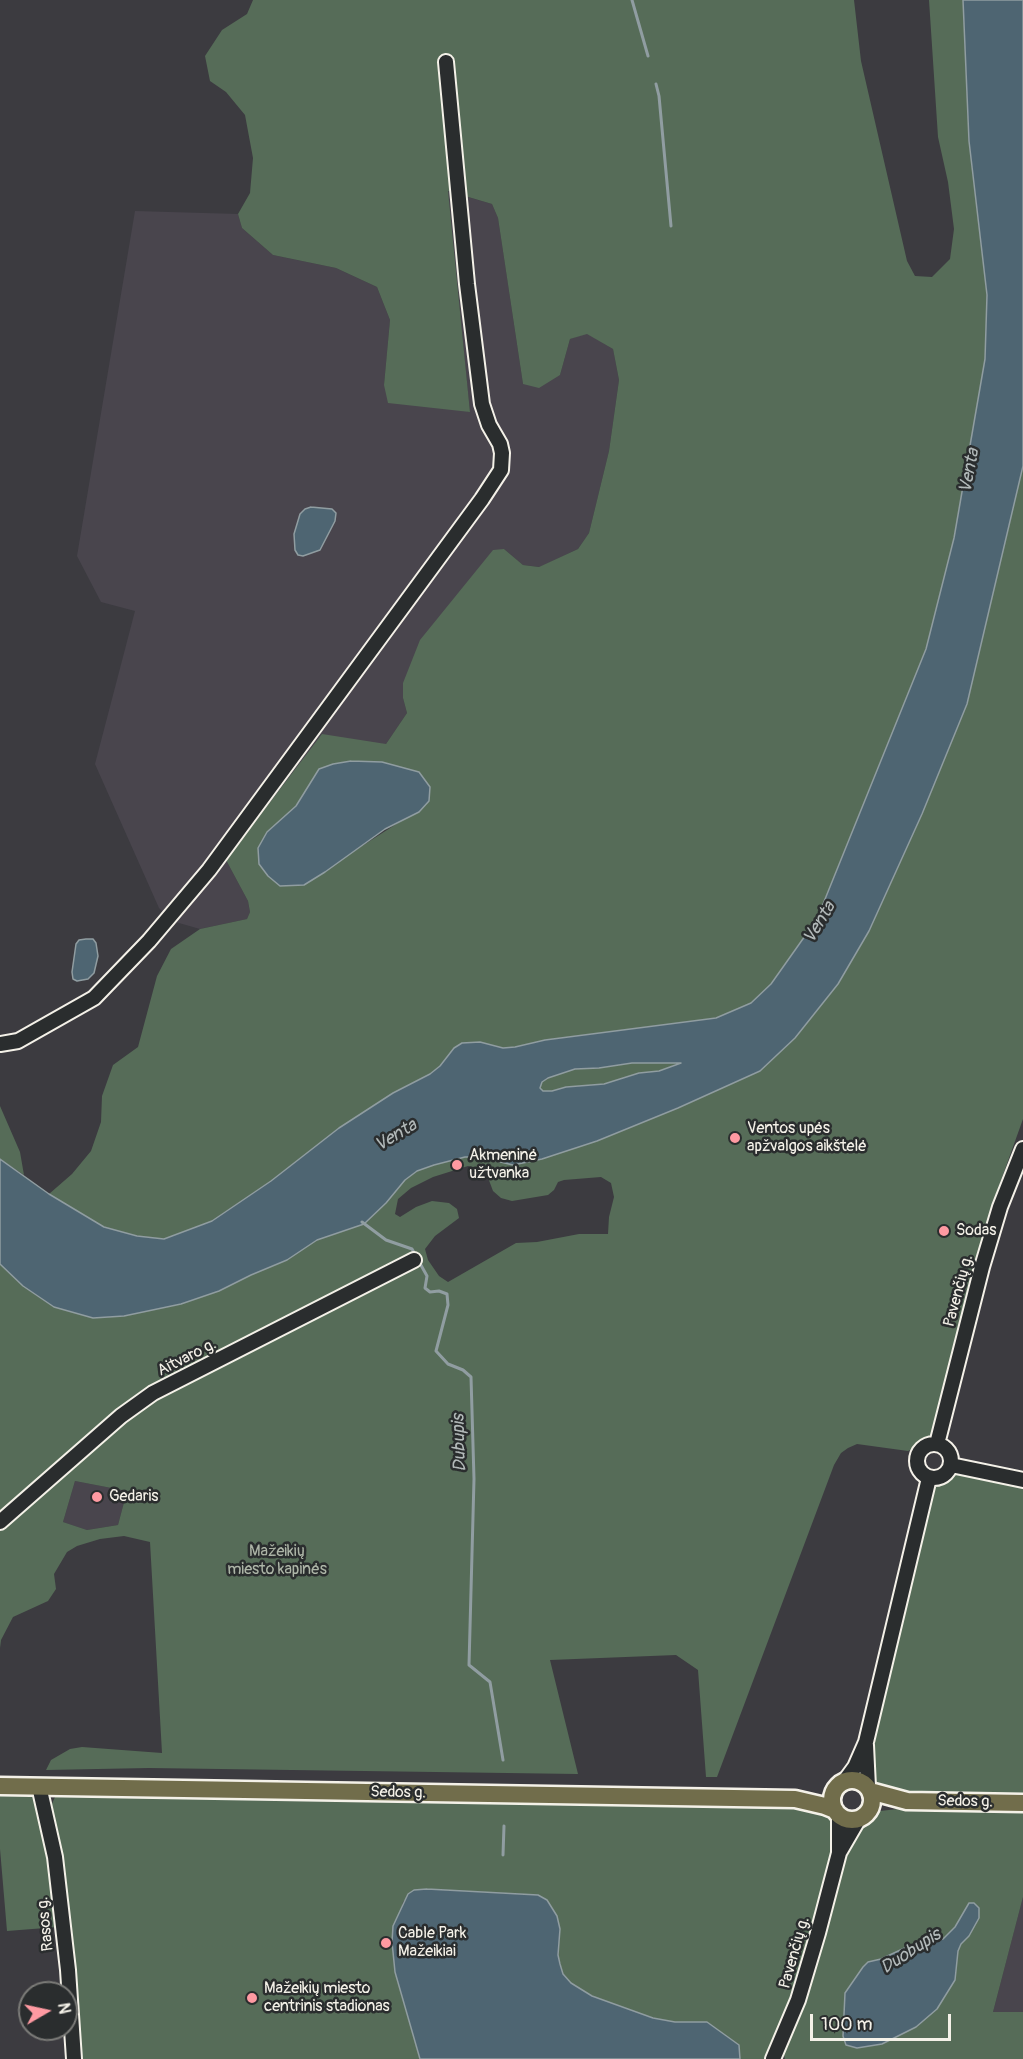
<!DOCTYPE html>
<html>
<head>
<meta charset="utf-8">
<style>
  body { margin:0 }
  #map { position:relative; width:1023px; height:2059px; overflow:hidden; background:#3c3b40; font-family:Pangolin,sans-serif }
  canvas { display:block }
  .north { position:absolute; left:18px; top:1981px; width:60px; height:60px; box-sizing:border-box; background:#2a2d2e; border:2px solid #7b7b78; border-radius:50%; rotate:81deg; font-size:16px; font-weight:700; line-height:24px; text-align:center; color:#f4f1e8 }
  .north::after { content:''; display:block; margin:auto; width:21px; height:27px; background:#ff9aa2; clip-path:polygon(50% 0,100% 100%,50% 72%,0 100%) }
  .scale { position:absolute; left:810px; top:2014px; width:141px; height:27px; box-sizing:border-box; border:3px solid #f4f1e8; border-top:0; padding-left:8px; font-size:18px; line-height:21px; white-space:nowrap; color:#f4f1e8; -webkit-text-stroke:4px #2a2d2e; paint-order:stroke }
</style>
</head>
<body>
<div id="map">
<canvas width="1023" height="2059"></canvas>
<div class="north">N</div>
<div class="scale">100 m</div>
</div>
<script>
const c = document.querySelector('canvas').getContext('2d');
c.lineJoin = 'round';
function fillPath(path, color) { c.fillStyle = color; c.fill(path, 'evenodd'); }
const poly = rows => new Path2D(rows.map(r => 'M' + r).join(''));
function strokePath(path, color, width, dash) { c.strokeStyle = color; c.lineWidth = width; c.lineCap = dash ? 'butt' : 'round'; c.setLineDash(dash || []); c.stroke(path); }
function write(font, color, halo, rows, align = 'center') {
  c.font = font + ' Pangolin,sans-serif'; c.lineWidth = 5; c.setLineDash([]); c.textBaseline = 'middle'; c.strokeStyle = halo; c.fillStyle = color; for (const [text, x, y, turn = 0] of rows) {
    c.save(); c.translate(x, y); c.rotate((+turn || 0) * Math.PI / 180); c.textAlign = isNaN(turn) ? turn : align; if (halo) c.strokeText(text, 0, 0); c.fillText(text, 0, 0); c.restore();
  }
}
fillPath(poly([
  [447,191,492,204,498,218,523,384,560,375,570,339,587,333,613,349,619,380,609,451,589,533,578,549,540,567,523,565,504,549,403,698,407,713,386,744,226,860,248,901,250,912,247,919,200,929,172,921,159,908,95,764,135,611,101,602,77,556,135,211,238,214,242,228,273,255,336,268,377,287,390,320,384,385,470,412],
  [75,1481,127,1491,118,1525,87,1530,63,1522],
  [1023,1897,1023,2012,993,2012,1019,1912]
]), '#49454d');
fillPath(poly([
  [253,0,854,0,861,61,907,261,915,276,932,277,950,259,954,229,948,182,938,137,929,0,963,0,969,141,987,295,985,359,954,538,926,649,817,919,771,984,751,1003,716,1018,545,1040,515,1047,503,1048,480,1042,454,1048,440,1066,430,1074,393,1093,339,1128,271,1181,212,1221,164,1239,137,1236,104,1227,49,1194,72,1174,91,1151,101,1122,102,1096,113,1065,138,1047,157,976,171,949,200,929,247,919,250,912,248,901,226,860,322,734,386,744,407,713,403,698,403,683,420,640,493,550,504,549,523,565,539,567,578,549,589,533,609,451,619,380,613,349,587,334,570,339,560,375,539,388,523,384,498,218,492,204,448,191,470,412,388,403,384,385,390,320,377,287,336,268,273,255,242,228,238,214,250,193,253,158,245,115,226,92,210,81,205,56,222,30,247,14],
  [305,793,401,821,348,855,325,872,267,832,296,806],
  [1023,466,1023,1119,995,1197,964,1303,932,1435,923,1439,913,1449,908,1451,857,1444,848,1448,841,1453,834,1465,717,1777,706,1777,698,1670,676,1655,550,1660,578,1774,149,1768,46,1770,51,1760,70,1749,82,1747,162,1753,150,1542,124,1536,100,1539,77,1546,67,1552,54,1574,56,1589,48,1601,13,1617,1,1640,0,1648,0,1264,23,1286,54,1307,93,1318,124,1316,181,1304,219,1291,251,1275,287,1260,317,1240,364,1224,386,1203,405,1180,417,1171,434,1165,465,1157,480,1157,513,1165,597,1141,678,1108,760,1071,795,1038,838,984,869,931,922,814,967,704],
  [468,1166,479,1168,487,1175,493,1191,501,1198,512,1201,548,1195,554,1190,558,1182,564,1180,601,1177,611,1183,614,1197,609,1217,608,1234,579,1234,537,1242,516,1243,448,1282,439,1276,428,1260,425,1249,435,1236,459,1218,457,1209,449,1203,432,1201,416,1207,400,1217,395,1214,398,1199,411,1188,433,1177],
  [75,1481,127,1491,118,1525,87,1530,63,1522],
  [682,1062,659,1071,639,1073,604,1084,566,1087,552,1091,543,1091,540,1088,542,1082,548,1078,575,1069,599,1068,632,1063],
  [0,1106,20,1152,24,1175,0,1159],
  [962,1471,1023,1484,1023,1795,892,1793,875,1787,871,1767,881,1701,935,1488,952,1473],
  [0,1793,27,1793,35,1797,51,1853,58,1927,7,1931,0,1849],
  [64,1794,813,1807,832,1816,834,1840,802,1970,791,2003,768,2059,740,2059,740,2055,707,2022,675,2022,653,2018,592,1996,571,1983,563,1974,560,1964,558,1955,560,1929,547,1900,538,1895,427,1889,415,1890,403,1902,401,1911,395,1972,420,2059,79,2059,64,1880,59,1844,51,1806,55,1797],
  [915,1807,1023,1811,1023,1897,993,2012,1023,2012,1023,2059,785,2059,783,2052,821,1952,846,1853,857,1828,874,1814,880,1811]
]), '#566c58');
const water = poly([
  [963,0,1023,0,1023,466,967,704,922,814,869,931,838,984,795,1038,760,1071,678,1108,597,1141,542,1159,513,1165,480,1157,465,1157,434,1165,417,1171,405,1180,386,1203,364,1224,317,1240,287,1260,251,1275,219,1291,181,1304,124,1316,93,1318,54,1307,23,1286,0,1264,0,1159,49,1194,104,1227,137,1236,164,1239,212,1221,271,1181,339,1128,393,1093,430,1074,440,1066,454,1048,462,1043,480,1042,503,1048,515,1047,545,1040,716,1018,751,1003,771,984,817,919,926,649,954,538,985,359,987,295,969,141,963,0],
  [632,1063,681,1063,659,1071,639,1073,604,1084,566,1087,552,1091,543,1091,540,1088,542,1082,548,1078,575,1069,599,1068,632,1063],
  [311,507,332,509,336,513,335,521,320,550,303,556,298,555,295,550,294,534,300,514,305,509,311,507],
  [351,761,382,762,419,772,430,787,429,801,419,812,385,829,325,872,304,885,280,886,268,876,259,864,258,848,267,832,296,806,319,769,333,764,351,761],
  [86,939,93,939,96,943,98,956,94,973,88,979,77,981,73,979,72,972,76,944,79,940,86,939],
  [427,1889,538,1895,547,1900,557,1916,560,1929,558,1955,560,1964,563,1974,571,1983,592,1996,653,2018,675,2022,707,2022,739,2045,740,2059,420,2059,395,1972,392,1942,393,1926,408,1894,414,1890,427,1889],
  [969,1903,974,1903,979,1908,979,1918,969,1936,961,1944,958,1951,955,1980,937,2009,916,2027,882,2044,857,2048,846,2045,843,2036,845,1993,863,1967,868,1962,881,1959,909,1946,943,1939,955,1927,969,1903]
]);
fillPath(water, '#4e6572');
strokePath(water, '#909da1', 1.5);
strokePath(poly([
  [632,0,648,56],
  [656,84,659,96,671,226],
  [362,1222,386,1240,412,1249,427,1276,425,1288,430,1292,439,1291,447,1294,448,1305,436,1351,448,1364,463,1370,471,1377,474,1479,469,1665,490,1682,503,1760],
  [503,1855,504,1826]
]), '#909da1', 3);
const minor = poly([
  [0,1044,18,1041,94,998,149,941,209,870,482,499,501,470,502,453,500,444,489,425,482,404,467,284,446,62],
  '917 1461a17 17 0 1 1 34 0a17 17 0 1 1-34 0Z',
  [937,1444,982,1267,1000,1207,1023,1149],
  [951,1465,1023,1480],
  [0,1522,121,1416,153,1393,414,1260],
  [866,1745,868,1787],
  [844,1782,855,1767,866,1742,929,1478],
  [39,1786,55,1857,68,1970,74,2059],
  [840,1851,858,1820],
  [773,2059,798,2000,818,1933,839,1853,839,1816]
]);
const major = poly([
  '832 1800a20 20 0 1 1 40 0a20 20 0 1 1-40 0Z',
  [0,1786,795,1799,825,1806,835,1810],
  [870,1791,907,1801,1023,1803]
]);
strokePath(minor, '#f4f1e8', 18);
strokePath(major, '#f4f1e8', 21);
strokePath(minor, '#2a2d2e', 14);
strokePath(major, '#716d4b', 16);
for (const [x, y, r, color] of [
  [735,1138,6,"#ff9aa2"],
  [457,1165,6,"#ff9aa2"],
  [944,1231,6,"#ff9aa2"],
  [97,1497,6,"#ff9aa2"],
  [386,1943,6,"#ff9aa2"],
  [252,1998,6,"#ff9aa2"]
]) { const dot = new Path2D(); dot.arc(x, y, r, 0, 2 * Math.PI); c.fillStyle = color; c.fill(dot); strokePath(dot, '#2a2d2e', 2); }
write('16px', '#f4f1e8', '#2a2d2e', [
  ["Ventos upės",747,1129],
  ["apžvalgos aikštelė",747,1147],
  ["Akmeninė",469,1156],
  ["užtvanka",469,1174],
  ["Sodas",956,1231],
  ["Gedaris",109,1497],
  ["Cable Park",398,1934],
  ["Mažeikiai",398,1952],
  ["Mažeikių miesto",264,1989],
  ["centrinis stadionas",264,2007]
], 'left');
write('16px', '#f4f1e8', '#2a2d2e', [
  ["Pavenčių g.",959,1291,-75],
  ["Aitvaro g.",187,1358,-27],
  ["Sedos g.",398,1793,1],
  ["Sedos g.",965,1802,1],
  ["Rasos g.",46,1924,-96],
  ["Pavenčių g.",795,1953,-74]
]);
write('16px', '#adb5a7', '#2a2d2e', [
  ["Mažeikių",277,1552],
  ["miesto kapinės",277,1570]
]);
write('italic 18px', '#b2b9b9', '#2a2d2e', [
  ["Venta",970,471,-79],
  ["Venta",820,923,-59],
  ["Venta",396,1136,-31],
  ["Dubupis",460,1443,-92],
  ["Duobupis",911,1952,-33]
]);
</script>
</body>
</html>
